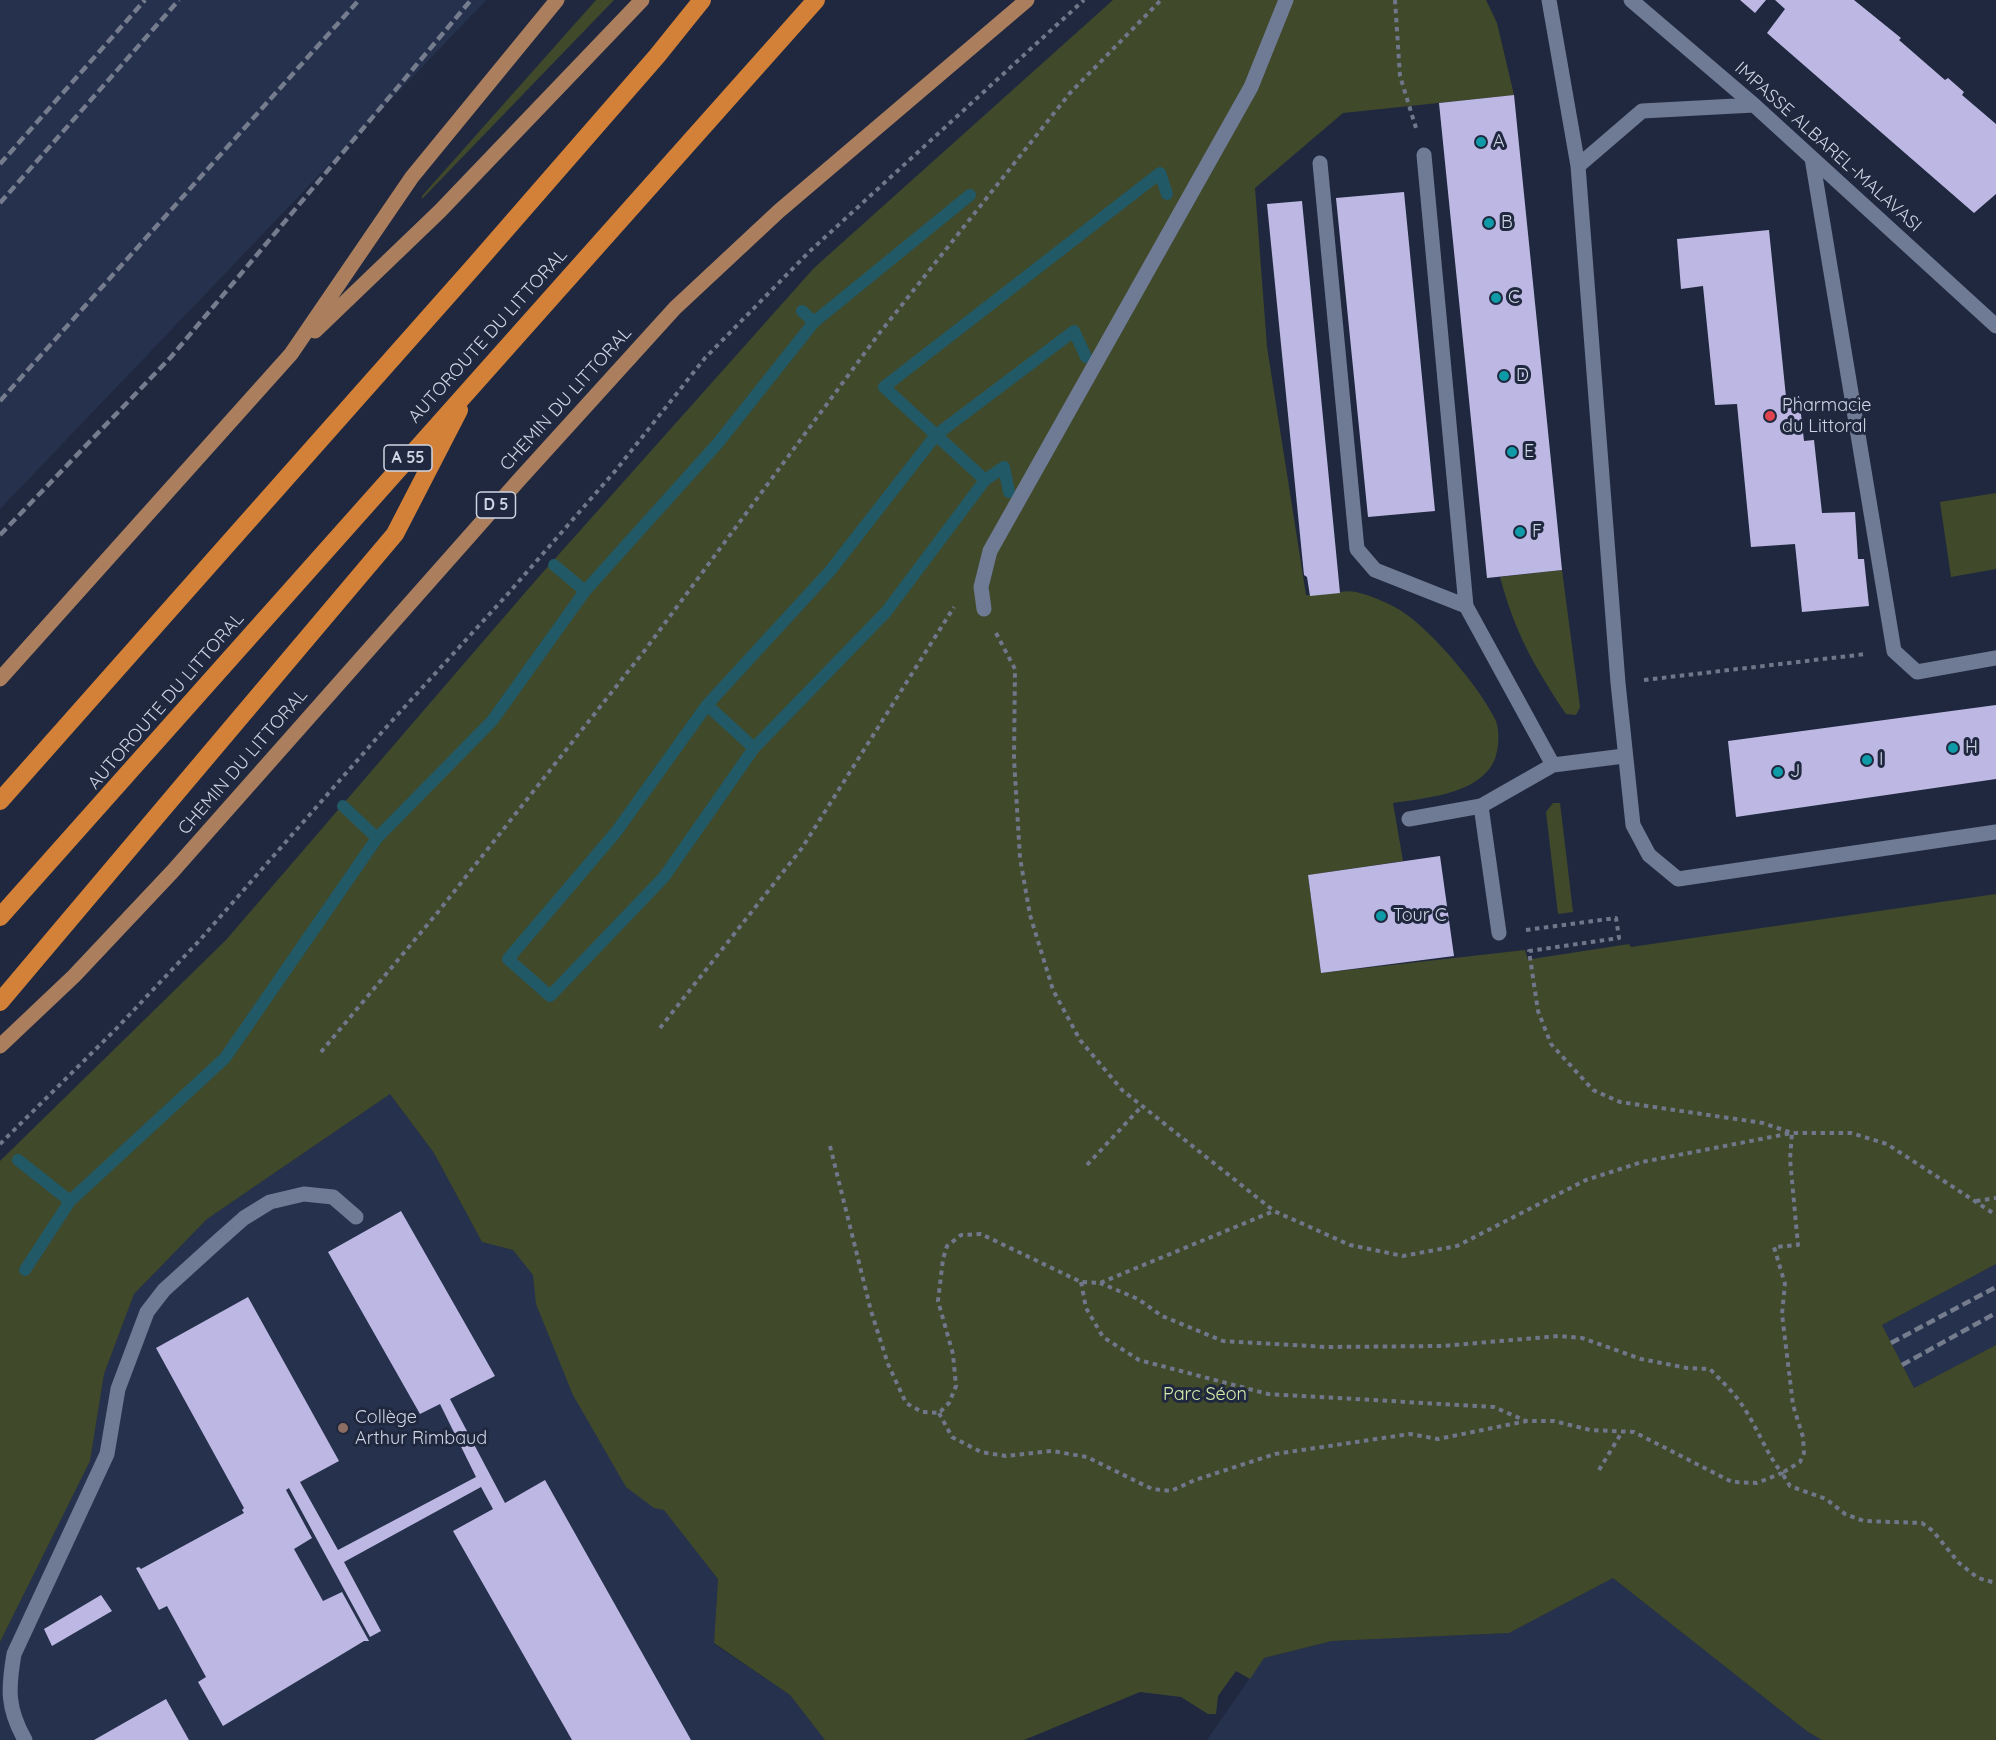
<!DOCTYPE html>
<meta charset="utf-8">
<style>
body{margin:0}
canvas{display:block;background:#1f283e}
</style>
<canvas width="1996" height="1740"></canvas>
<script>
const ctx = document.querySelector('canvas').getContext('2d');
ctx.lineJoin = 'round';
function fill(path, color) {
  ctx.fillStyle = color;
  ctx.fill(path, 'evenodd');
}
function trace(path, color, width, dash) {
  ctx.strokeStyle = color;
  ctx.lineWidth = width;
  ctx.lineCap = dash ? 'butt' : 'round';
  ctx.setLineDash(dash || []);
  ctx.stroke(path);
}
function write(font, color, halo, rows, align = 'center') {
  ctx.font = font + ' Quicksand,sans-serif';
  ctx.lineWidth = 6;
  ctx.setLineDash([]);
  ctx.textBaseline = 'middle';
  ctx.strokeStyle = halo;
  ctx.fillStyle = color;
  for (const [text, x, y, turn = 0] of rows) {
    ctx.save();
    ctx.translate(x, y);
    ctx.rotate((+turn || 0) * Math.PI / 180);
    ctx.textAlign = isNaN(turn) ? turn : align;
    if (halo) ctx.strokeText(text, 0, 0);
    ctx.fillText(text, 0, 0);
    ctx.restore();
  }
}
const built = new Path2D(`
 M0 0H486L0 509Z
 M390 1094 434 1153 482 1242 513 1250 534 1275 536 1304 654 1508 664 1509 718 1579 714 1644 790 1695 825 1740H0V1642L90 1461 104 1374 134 1294 207 1219Z
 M1996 1264V1345L1914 1388 1882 1325Z
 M1613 1578 1808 1732 1822 1740H1207L1264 1658 1332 1641 1509 1633Z`);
const green = new Path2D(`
 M596 0H614L422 199V196Z
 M1113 0H1486L1497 23 1514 95 1343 113 1255 188 1267 347 1306 595C1322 597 1341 589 1356 592 1370 595 1391 604 1403 612 1433 632 1479 687 1495 719 1501 731 1499 757 1490 768 1470 795 1425 798 1393 803L1403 861 1308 875 1321 973 1525 950 1528 960 1532 959 1629 944 1631 947 1996 894V1264L1882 1325 1914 1388 1996 1345V1740H1822L1808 1732 1613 1578 1509 1633 1332 1641 1264 1658 1250 1679 1236 1671 1218 1696 1216 1714H1208L1181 1697 1140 1692 1024 1740H825L790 1695 714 1643 718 1579 664 1510 654 1508 626 1487 573 1395 536 1304 533 1275 513 1250 482 1242 434 1153 390 1094 207 1219 134 1294 104 1374 90 1461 0 1642V1161L226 940 536 580 814 268Z
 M1996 493V569L1951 577 1940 502Z
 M1562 570 1580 707 1576 715 1566 714C1534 666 1515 633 1500 577Z
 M1553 803H1560L1573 912 1558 914 1546 812Z`);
const stream = new Path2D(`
 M802 311 814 322
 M985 480 884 387 1160 173 1167 194
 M1009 492 1004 467 985 480 886 612 754 748 664 877 550 996 508 959 616 832 707 705 830 571 936 435 1074 331 1086 357
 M554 565 585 591
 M707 705 754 748
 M343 806 377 838
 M18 1160 70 1201
 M25 1270 70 1201 225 1058 377 838 492 721 585 591 718 443 814 322 970 195`);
const building = new Path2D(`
 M1740 0H1766L1755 13Z
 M1775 0H1854L1901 38 1899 40 1945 80 1948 78 1964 92 1962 95 1996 124V194L1974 213 1829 87 1767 33 1785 9Z
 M1514 95 1562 570 1487 578 1439 103Z
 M1404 192 1435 511 1368 517 1336 198Z
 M1302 201 1340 593 1310 596 1307 577 1304 575 1267 204Z
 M1769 230 1786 397 1799 396 1804 441 1814 440 1822 513 1855 512 1858 559H1864L1869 606 1802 612 1795 544 1751 547 1737 404 1715 405 1703 286 1681 289 1677 239Z
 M1996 705V779L1736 817 1728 741Z
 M1440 856 1454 956 1321 973 1308 875Z
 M401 1211 495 1376 450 1399 505 1503 545 1480 691 1740H572L453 1531 493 1509 481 1487 344 1562 381 1631 370 1637 289 1488 286 1490 312 1538 294 1549 323 1601 342 1592 369 1641H364L223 1726 198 1682 206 1677 167 1606 159 1610 136 1568 139 1567 141 1569 244 1513 242 1510 244 1508 156 1348 248 1297 339 1461 300 1482 338 1550 476 1477 440 1404 420 1414 328 1252Z
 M101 1595 112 1611 52 1646 44 1629Z
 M166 1699 189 1740H94Z`);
const path = new Path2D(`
 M1395 0 1400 76 1416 128
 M996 633 1015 669 1014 759 1020 858 1030 915 1053 990 1080 1040 1122 1090 1274 1211 1350 1245 1403 1256 1457 1246 1586 1180 1642 1162 1792 1133H1851L1887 1144 1996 1215
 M1644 680 1866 654
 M1526 930 1616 918 1619 938 1529 951 1538 1011 1551 1044 1593 1090 1620 1102 1763 1123 1792 1133 1790 1159 1798 1245 1774 1247 1785 1284 1782 1314 1793 1405 1803 1437 1804 1453 1800 1462 1782 1473 1790 1486 1826 1499 1845 1514 1864 1521 1922 1523 1933 1531 1959 1563 1978 1578 1996 1583
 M660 1028 802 848 954 607
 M321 1052 438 912 645 650 878 335 1070 93 1161 0
 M0 1144 116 1029 199 941 390 723 506 596 616 470 705 358 810 251 1084 0
 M830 1146 871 1311 888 1364 906 1403 922 1412 939 1413 949 1403 956 1386 953 1354 938 1301 943 1259 947 1246 961 1235 981 1234 1081 1282 1100 1283 1274 1211
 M1087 1165 1142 1106
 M1976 1201 1996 1198
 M1081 1282 1086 1308 1103 1337 1139 1360 1268 1394 1494 1407 1526 1421
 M939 1413 952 1437 981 1452 1006 1456 1052 1451 1087 1457 1152 1489 1171 1491 1195 1480 1275 1454 1410 1434 1438 1439 1527 1421H1554L1590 1430 1634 1432 1732 1482 1757 1483 1782 1473C1766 1453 1758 1429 1744 1408 1735 1393 1722 1382 1710 1369L1687 1368 1641 1359 1582 1338 1559 1336 1442 1346 1326 1347 1223 1341 1162 1316 1138 1299 1100 1283
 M1599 1470 1622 1432`);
const minor = new Path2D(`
 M1549 0 1578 166 1618 683 1633 825 1649 855 1678 879 1996 832
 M1631 0 1754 105 1996 326
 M1424 155 1466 606 1553 765
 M1812 158 1894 651 1917 672 1996 658
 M1320 163 1357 549 1375 570 1466 606
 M1578 166 1642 111 1754 105
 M984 609 981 587 990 551 1251 87 1286 0
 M1409 819 1481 806
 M1499 933 1481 806 1553 765 1624 756
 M25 1740C7 1708 8 1689 14 1654L107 1454 118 1389 147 1312 164 1290 218 1241 244 1218 270 1202 304 1194 333 1197 356 1217`);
const major = new Path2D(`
 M315 331 440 211 642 0
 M0 679 291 354 412 177 557 0
 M0 1046 74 976 172 872 519 480 675 308 779 211 1027 0`);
const highway = new Path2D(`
 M0 801 475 265 657 56 702 0
 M0 917 816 0
 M0 1002 395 534 459 410`);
const rail = new Path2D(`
 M0 164 145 0
 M0 203 179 0
 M0 401 359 0
 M0 535 171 357 471 0
 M1891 1343 1996 1287
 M1902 1365 1996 1313`);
const markers = [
 [1481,142,6,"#0f9aa8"],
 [1489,223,6,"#0f9aa8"],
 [1496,298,6,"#0f9aa8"],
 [1504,376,6,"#0f9aa8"],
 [1770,416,6,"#e0444e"],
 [1512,452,6,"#0f9aa8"],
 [1520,532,6,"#0f9aa8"],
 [1953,748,6,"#0f9aa8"],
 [1867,760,6,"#0f9aa8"],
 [1778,772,6,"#0f9aa8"],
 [1381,916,6,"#0f9aa8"],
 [343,1428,6,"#8d6e63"]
];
const shields = [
 [408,458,48],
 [496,505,39]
];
const shieldNames = [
 ["A 55",408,458],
 ["D 5",496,505]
];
const poiNames = [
 ["A",1493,142],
 ["B",1501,223],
 ["C",1508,298],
 ["D",1516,376],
 ["Pharmacie",1782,406],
 ["du Littoral",1782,427],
 ["E",1524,452],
 ["F",1532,532],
 ["H",1965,748],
 ["I",1879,760],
 ["J",1790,772],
 ["Tour C",1393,916],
 ["Collège",355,1418],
 ["Arthur Rimbaud",355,1439]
];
const streetNames = [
 ["IMPASSE ALBAREL-MALAVASI",1828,147,42],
 ["AUTOROUTE DU LITTORAL",488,336,-48],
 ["CHEMIN DU LITTORAL",566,399,-48],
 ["AUTOROUTE DU LITTORAL",166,701,-49],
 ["CHEMIN DU LITTORAL",243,762,-49]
];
const parkNames = [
 ["Parc Séon",1205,1395]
];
fill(built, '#26324d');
fill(green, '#40492a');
trace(stream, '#225967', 12);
fill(building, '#bdb8e3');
trace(path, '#70778a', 4, [4.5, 4.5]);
trace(minor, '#6f7a94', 15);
trace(major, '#ab7e5d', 15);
trace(highway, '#d38138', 18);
trace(rail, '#747c8e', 4.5, [9, 4.5]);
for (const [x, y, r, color] of markers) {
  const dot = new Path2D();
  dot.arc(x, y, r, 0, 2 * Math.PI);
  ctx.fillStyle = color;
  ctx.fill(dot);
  trace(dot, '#1f283e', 2);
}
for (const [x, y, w] of shields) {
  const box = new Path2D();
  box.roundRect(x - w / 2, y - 13, w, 26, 4.5);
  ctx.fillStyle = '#1f283e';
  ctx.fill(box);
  trace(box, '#cfd5e4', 1.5);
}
write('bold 16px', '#cfd5e4', null, shieldNames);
write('18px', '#cfd5e4', '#1f283e', poiNames, 'left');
write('18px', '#cfd5e4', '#1f283e', streetNames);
write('18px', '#d6eca9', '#1f283e', parkNames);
</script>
